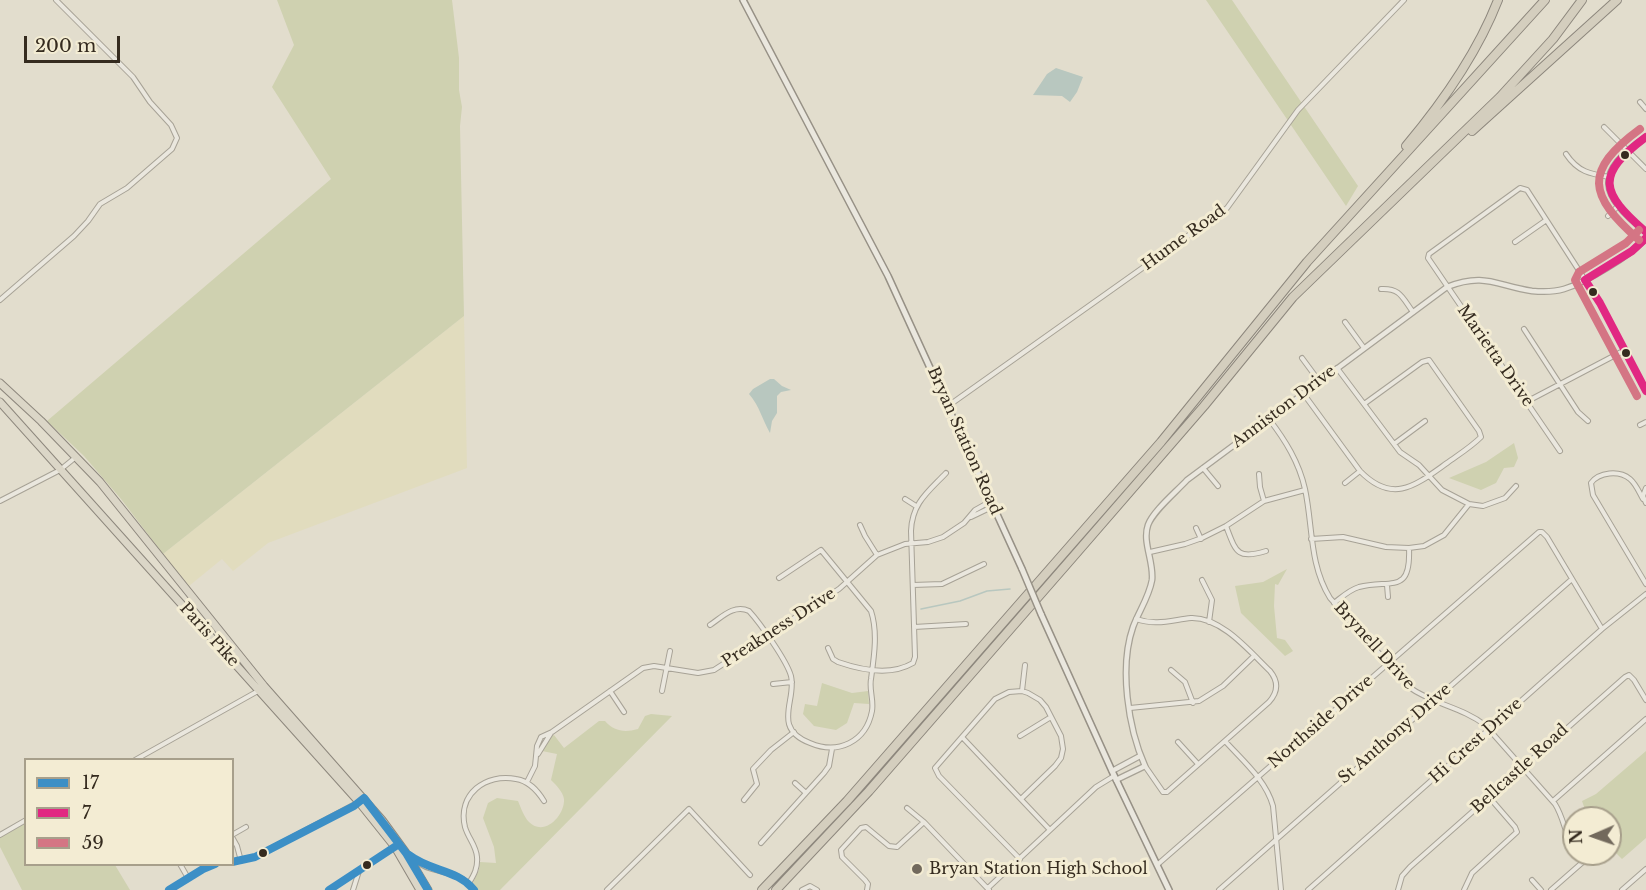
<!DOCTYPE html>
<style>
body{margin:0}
#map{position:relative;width:1646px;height:890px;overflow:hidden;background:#e2ddcd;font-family:"Libre Baskerville",serif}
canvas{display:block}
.legend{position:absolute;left:24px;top:758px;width:210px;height:108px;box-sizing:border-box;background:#f3ecd3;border:2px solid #a79f8b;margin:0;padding:8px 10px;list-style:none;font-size:18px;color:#352b1f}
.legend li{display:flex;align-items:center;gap:12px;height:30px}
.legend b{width:30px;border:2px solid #a79f8b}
.north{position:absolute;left:1562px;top:806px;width:60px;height:60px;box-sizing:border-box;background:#f3ecd3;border:2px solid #a79f8b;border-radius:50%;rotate:268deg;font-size:16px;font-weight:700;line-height:24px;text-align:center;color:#352b1f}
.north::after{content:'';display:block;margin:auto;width:21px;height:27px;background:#72695c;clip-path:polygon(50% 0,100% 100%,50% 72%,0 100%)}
.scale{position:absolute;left:24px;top:36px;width:96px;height:27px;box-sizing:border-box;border:3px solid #352b1f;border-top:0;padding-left:8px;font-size:18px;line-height:21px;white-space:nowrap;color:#352b1f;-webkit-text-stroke:4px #f3ecd3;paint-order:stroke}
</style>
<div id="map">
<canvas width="1646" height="890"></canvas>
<ul class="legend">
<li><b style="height:8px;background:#3c8fc6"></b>17</li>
<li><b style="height:8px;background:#e12882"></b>7</li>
<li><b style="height:8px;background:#d47584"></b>59</li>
</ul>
<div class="north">N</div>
<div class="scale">200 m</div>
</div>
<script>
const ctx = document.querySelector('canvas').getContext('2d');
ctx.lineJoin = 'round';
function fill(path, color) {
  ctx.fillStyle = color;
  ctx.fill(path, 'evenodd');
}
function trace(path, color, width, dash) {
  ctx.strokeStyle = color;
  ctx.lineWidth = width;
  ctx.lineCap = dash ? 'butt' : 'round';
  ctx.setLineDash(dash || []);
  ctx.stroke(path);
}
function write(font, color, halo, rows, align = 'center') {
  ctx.font = font + ' "Libre Baskerville",serif';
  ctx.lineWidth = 6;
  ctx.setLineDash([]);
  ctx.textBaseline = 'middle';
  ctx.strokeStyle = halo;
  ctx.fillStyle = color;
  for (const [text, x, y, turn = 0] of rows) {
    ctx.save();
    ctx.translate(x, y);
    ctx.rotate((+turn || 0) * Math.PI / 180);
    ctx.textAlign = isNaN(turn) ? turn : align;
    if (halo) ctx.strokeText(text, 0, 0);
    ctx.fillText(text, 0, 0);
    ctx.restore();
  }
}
const farmland = new Path2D(`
 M464 316 467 468 268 543 233 571 222 559 189 586 163 554Z`);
const green = new Path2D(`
 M277 0H452L459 58V90L462 107 460 126 464 316 163 554 121 499 84 456 47 421 331 179 272 87 294 45Z
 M1206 0H1232L1358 186 1346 206Z
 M1514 443 1518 458 1514 467 1504 468 1496 483 1481 490 1449 478 1486 462Z
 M1287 569 1278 585 1275 584 1274 606 1277 638 1285 640 1293 651 1285 656 1241 613 1235 586 1263 582Z
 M822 683 852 693 868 691 869 704 854 703 847 723 836 730 814 726 803 714 805 704 817 706Z
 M651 714 672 716 500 890H478L473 883 479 870 480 862 496 863 494 847 483 818 488 803 497 798 518 801C521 808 524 817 529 822 544 837 565 816 564 799 563 792 556 785 551 780L557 754 542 751 551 736 554 735 564 748 599 721H605C614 731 624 733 638 729L645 716Z
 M1646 751V838L1622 859 1610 847V818H1588L1582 801 1596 794Z
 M25 822 26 864 115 865 130 890H22L0 847V836Z`);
const water = new Path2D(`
 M1056 68 1083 77 1077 92 1070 102 1062 96 1033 95 1047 74Z
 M770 379H774L782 386 791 390 781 392 777 396V413L772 421 770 433C762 419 760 407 749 394L753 389Z`);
const stream = new Path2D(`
 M921 609 960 601 987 591 1010 589`);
const minor = new Path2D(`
 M1640 102 1646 109
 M1604 127 1646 169
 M1566 154C1578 172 1590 174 1610 177
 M1608 216 1617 207
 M1515 242 1545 221
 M1381 289C1400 288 1402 297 1413 312
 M0 300 74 236 88 221 100 204 127 188 172 149 177 138 171 125 150 102 133 77 56 0
 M1345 322 1364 348
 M1524 329 1578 412 1588 421
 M1302 358 1319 381
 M1337 368 1400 452 1419 465 1442 490 1469 504 1483 506 1505 498 1516 486
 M1303 393 1360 471C1393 505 1416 485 1447 463 1458 455 1471 447 1481 437L1479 431 1429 360 1422 362 1364 404
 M1526 402 1625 350
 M948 406 1227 208 1298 110 1404 0
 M1269 419C1285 440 1299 462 1305 489 1313 526 1309 564 1330 598L1409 687C1432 704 1462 707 1485 725L1555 804C1564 818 1565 835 1574 849
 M1640 425 1646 422
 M1394 444 1425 421
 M1560 451 1428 258 1429 254 1520 188 1527 190 1600 303 1646 391
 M1203 468 1218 486
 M1259 474 1260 487 1264 501
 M1345 483 1360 471
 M1646 488 1643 496 1646 503
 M905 499 916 506
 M1643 499C1639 492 1636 484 1630 479 1619 470 1599 472 1591 483L1593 495 1646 584
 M0 501 60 470 76 457
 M971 517 994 506
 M860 525 865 536 877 555
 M1226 526C1236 552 1237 560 1266 551
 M1196 528 1201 539
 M1311 539 1343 537 1386 547 1409 548 1424 546 1444 535 1469 504
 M1150 552 1185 544 1202 538 1226 526 1264 501 1305 490
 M1202 580 1212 600 1209 622
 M913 585 942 584 984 564
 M1387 585 1388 597
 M1334 603C1342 597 1349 590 1359 587 1391 579 1411 595 1409 548
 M1136 619C1156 626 1172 620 1191 618 1222 617 1250 652 1270 671 1279 682 1278 692 1269 702L1167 792H1163L1145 766
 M710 625C722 617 734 604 749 611 760 623 787 661 791 676 797 700 771 728 810 743 838 755 866 742 872 711 874 700 869 690 871 679 874 657 878 632 871 611L821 550 779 578
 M914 627 966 624
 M828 648 833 659 838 662C861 670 891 676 913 663L915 657 911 531C912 503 928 492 946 473
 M1171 670 1185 682 1193 703
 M773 684 792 682
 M610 691 624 712
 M662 691 670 651
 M1022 691 1025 665
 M1130 708 1199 701 1223 686 1254 656
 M1020 736 1051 717
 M962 737 1050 830
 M1225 741C1242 760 1266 780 1273 806L1281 890
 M1178 742 1198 764
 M538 754 551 733
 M135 760 258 691
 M527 782 535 766 537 746 541 737 552 732 643 668 654 666 698 673 714 670 839 589 877 555 905 544 928 542 943 537 964 523 975 510 991 501
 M795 783 806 793
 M744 800 757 784 753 769 771 750 794 732
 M1553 801 1646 719
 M907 808 924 822 989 890
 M0 835 26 820
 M232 835 246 827
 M1610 835 1612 838 1610 841
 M232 837 237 846 241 861
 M761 843 824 773 829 766 832 749
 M1578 854 1584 861
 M1020 859 939 776 935 768 995 699 1009 692 1022 691 1028 693 1040 700 1046 707 1061 736 1063 749 1061 758 1055 766 1021 799
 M232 862 255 857 359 802
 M180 864 188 878
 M1157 865 1539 532H1542L1547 537 1602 629
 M1532 880 1541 890
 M469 883C474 875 478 868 477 857 476 845 468 838 465 827 457 794 486 773 516 779 529 781 537 790 544 801
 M988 888 1096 787 1114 776
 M169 890 203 869 216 864
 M329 890 396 846
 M353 890 359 871
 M607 890 689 809 750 875
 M802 890 810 886 817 890
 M867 890 868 884 865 880 842 857 841 850 861 828 866 827 889 846 897 847 924 822
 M1219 890 1572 579
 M1308 890 1602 629 1646 594
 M1398 890 1402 876 1410 867 1625 677 1629 675 1634 680 1646 700
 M1464 890 1472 873 1517 832 1515 827 1489 797
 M1551 890 1592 854
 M1622 890 1646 869`);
const tertiary = new Path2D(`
 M1646 137C1593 173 1599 194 1646 232
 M1112 771 1140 756
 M1116 780 1145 766C1128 728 1119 667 1133 627 1139 611 1149 597 1152 580 1154 562 1142 542 1148 525 1153 511 1176 492 1187 480L1447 287C1485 272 1497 286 1532 291 1543 292 1554 292 1564 289 1587 282 1630 256 1646 238
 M409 855C415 860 423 866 430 868 447 873 463 875 474 890`);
const secondary = new Path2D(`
 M743 0 888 276 1022 569
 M1041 614 1112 771 1169 890`);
const trunk = new Path2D(`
 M0 383 41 421 100 482 264 686 382 820 406 853 428 890
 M0 402 359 802 395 847 420 890`);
const motorway = new Path2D(`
 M1472 131 1617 0
 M1406 146C1443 102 1477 54 1498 0
 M762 890 847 801 1161 442 1307 262 1545 0
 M776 890 869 791 1073 557 1204 406 1293 297 1500 97 1553 39 1582 0`);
const secondaryBridge = new Path2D(`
 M1022 569 1041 614`);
const bus1 = new Path2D(`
 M409 855C431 872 457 869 474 890
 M232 862 255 857 354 806 364 798 406 853 428 890
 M169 890 203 869 215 864
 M329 890 399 844`);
const bus2 = new Path2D(`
 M1646 137C1595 175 1600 192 1646 232
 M1646 238 1632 251 1585 280 1600 303 1646 391`);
const bus3 = new Path2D(`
 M1639 240C1588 195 1583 171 1640 129
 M1637 396 1575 280 1579 272 1626 243 1639 230`);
const markers = [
 [1625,155,5,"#352b1f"],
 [1593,292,5,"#352b1f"],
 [1626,353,5,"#352b1f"],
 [263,853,5,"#352b1f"],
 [367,865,5,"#352b1f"],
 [917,869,6,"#72695c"]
];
const streetNames = [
 ["Hume Road",1184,238,-36],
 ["Marietta Drive",1495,356,55],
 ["Anniston Drive",1284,407,-37],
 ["Bryan Station Road",964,441,66],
 ["Preakness Drive",779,628,-33],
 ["Paris Pike",209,635,48],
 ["Brynell Drive",1374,646,48],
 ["Northside Drive",1321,722,-41],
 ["St Anthony Drive",1395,734,-41],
 ["Hi Crest Drive",1476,741,-42],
 ["Bellcastle Road",1520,769,-42]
];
const poiNames = [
 ["Bryan Station High School",929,869]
];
fill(farmland, '#e1dcbe');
fill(green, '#cfd1b0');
fill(water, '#b8c7bf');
trace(stream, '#b8c7bf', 1.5);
trace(minor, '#a7a296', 6);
trace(tertiary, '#a7a296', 7);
trace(secondary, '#979186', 8);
trace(trunk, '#8d877d', 9);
trace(motorway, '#8d877d', 10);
trace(minor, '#eae7de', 4);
trace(tertiary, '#eae7de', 4.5);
trace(secondary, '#eae7de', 5);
trace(trunk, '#dbd6c7', 7);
trace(motorway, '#d4cebe', 8);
trace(secondaryBridge, '#979186', 8, []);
trace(secondaryBridge, '#eae7de', 5);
trace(bus1, '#3c8fc6', 8);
trace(bus2, '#e12882', 8);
trace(bus3, '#d47584', 8);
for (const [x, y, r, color] of markers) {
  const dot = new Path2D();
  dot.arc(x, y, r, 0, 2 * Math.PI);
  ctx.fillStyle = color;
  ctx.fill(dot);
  trace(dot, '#f3ecd3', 2);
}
write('16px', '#352b1f', '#f3ecd3', streetNames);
write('16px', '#352b1f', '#f3ecd3', poiNames, 'left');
</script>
